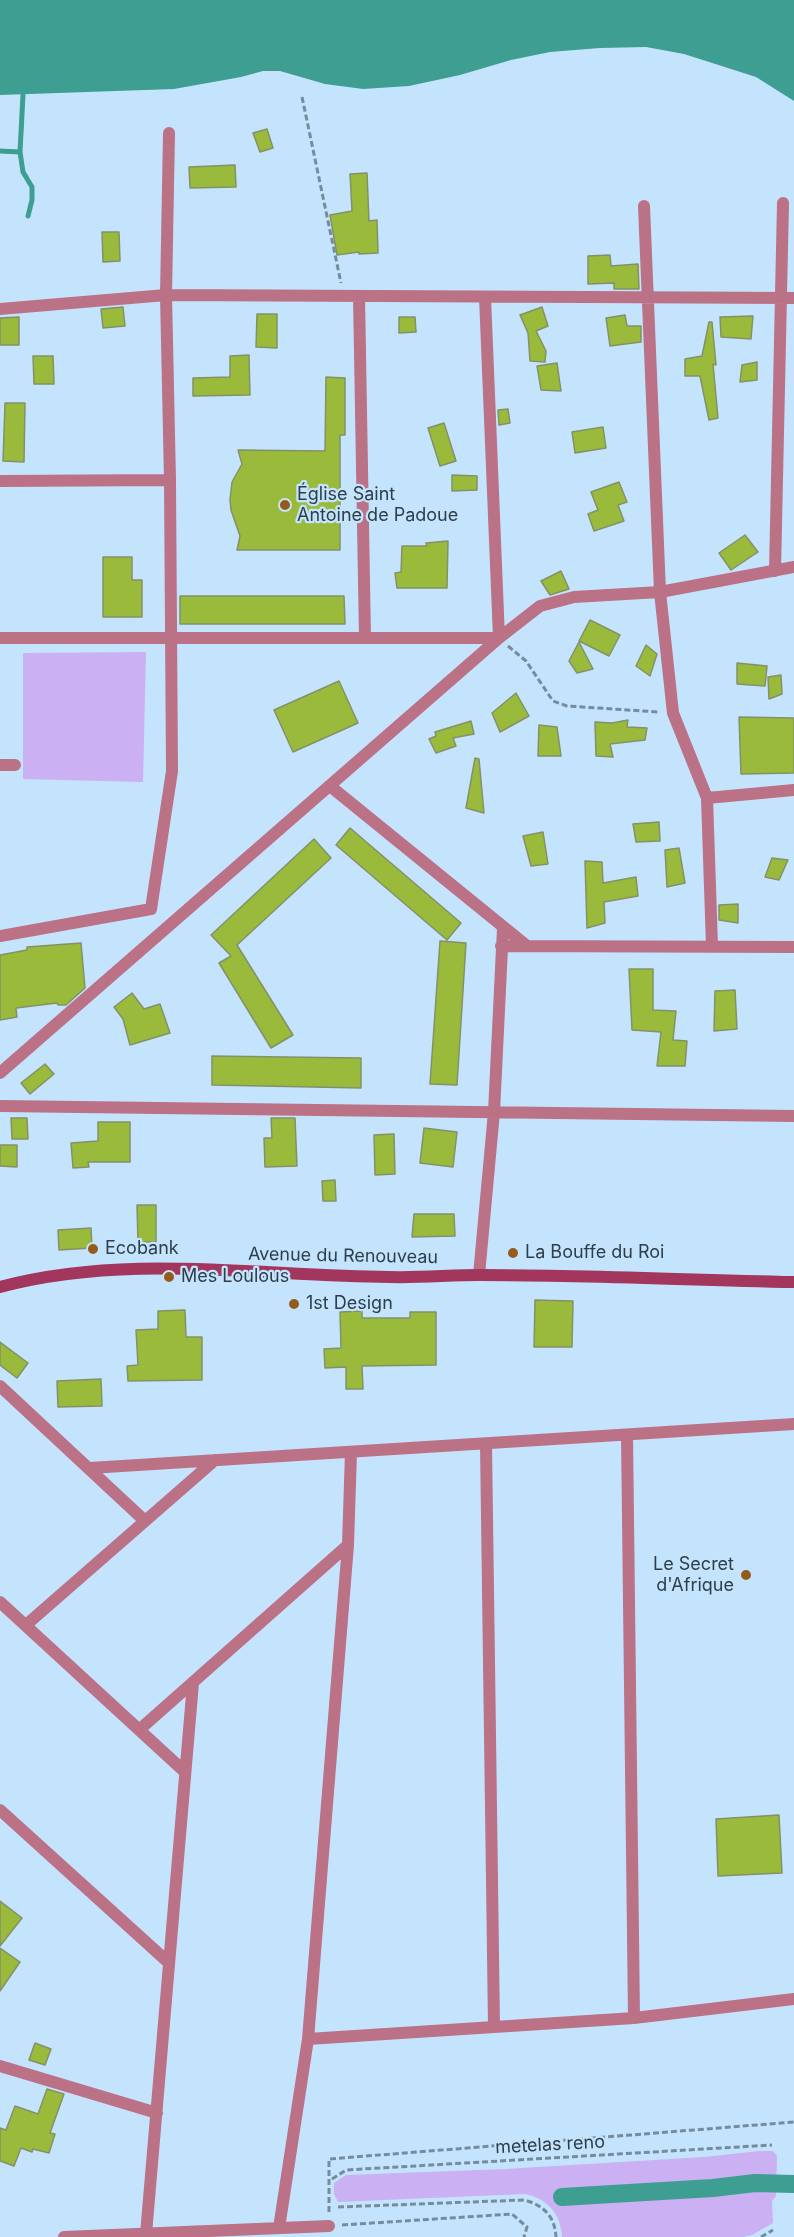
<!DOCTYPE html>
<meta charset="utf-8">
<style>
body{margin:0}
canvas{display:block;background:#c4e4fd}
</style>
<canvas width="794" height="2237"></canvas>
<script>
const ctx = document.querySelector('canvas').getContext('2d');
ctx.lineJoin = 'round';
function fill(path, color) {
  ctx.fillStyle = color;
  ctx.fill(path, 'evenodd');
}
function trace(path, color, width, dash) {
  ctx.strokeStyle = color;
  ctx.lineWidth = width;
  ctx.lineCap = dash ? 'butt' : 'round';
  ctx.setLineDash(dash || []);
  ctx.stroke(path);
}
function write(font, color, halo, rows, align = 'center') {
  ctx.font = font + ' Inter,sans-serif';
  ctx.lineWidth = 4.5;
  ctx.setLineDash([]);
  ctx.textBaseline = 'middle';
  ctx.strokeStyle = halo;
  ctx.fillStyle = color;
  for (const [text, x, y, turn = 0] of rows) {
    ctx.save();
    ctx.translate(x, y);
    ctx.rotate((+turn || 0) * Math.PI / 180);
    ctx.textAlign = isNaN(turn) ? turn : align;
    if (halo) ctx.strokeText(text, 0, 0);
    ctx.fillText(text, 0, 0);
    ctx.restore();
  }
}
const green = new Path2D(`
 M146 652 143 782 23 779V653Z
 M759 2151H773L777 2156 776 2196 772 2201 773 2223 752 2235 743 2237H562C561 2214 548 2199 525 2194L338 2202 334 2194V2183L346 2175 505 2169 704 2157Z`);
const water = new Path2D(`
 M0 0H794V101L756 77 684 54 646 47 600 48 550 52 511 60 460 75 409 86 363 89 325 84 280 71H263L241 77 174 89 0 95Z`);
const stream = new Path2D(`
 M23 95 20 152 23 172 32 187V200L28 216
 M0 151 20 152`);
const canal = new Path2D(`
 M562 2197 713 2188 755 2183 794 2184`);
const building = new Path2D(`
 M267 129 273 148 260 152 253 133Z
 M235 165 236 187 190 188 189 167Z
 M367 173 369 221 377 220 378 253 359 254V252L337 255 330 215 352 211 350 174Z
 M102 232H119L120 261 103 262Z
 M610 255 611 266 638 264 639 289H614V283L588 284V256Z
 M123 307 125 326 103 328 101 309Z
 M542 307 548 326 536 331 546 351 545 362 530 361 528 333 520 315Z
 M257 314H277V348L256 347Z
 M625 315 627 326H641V342L610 346 606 318Z
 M753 316 751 339 721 337 720 317Z
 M19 317V345H0V318Z
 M399 317H415L416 332 399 333Z
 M709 322H712L716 365 713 364 718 418 709 420 700 376H685V359L702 356Z
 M249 355 250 395 193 396V378L230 377V356Z
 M33 356H53L54 384H34Z
 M757 362V380L740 382 742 365Z
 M557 363 561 391 541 390 537 366Z
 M326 377 345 378V435H340V550H237L240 536 231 510 230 500 232 482 242 464 238 450 325 451Z
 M5 403H25L24 462 3 461Z
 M508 409 510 423 499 425 498 410Z
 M444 423 456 461 440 466 428 428Z
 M603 427 606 448 575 453 572 432Z
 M452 475 477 476V490L452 491Z
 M619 482 627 502 618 505 624 521 594 531 588 514 598 510 591 492Z
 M745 535 758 552 731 570 719 553Z
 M448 541 447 588H397L395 573 401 572 402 546H427L426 543Z
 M103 557H132V580H142V617H103Z
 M561 571 569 589 550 595 541 581Z
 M180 596H344L345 624H180Z
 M590 620 620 635 609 656 579 641Z
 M579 642 593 669 577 673 569 661Z
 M646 645 657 654 650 676 636 666Z
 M737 663 767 666 765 686 737 684Z
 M781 675 782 694 769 699 768 677Z
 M339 681 358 723 293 752 274 710Z
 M516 693 529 716 500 732 492 713Z
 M739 717 794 718V773L741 774Z
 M628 720 627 727 647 728 645 740 610 744 613 757 596 756 595 722 612 723Z
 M471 721 474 734 453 738 456 746 436 753 429 739 436 736 435 732Z
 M539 725 557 727 561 756H538Z
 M475 758 479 759 484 813 466 808Z
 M659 822 660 841 636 842 633 824Z
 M350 828 461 923 447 940 336 845Z
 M543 832 548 864 531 866 523 836Z
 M314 839 331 858 237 945 293 1035 271 1048 219 963 231 956 211 935Z
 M679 848 685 883 667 887 665 850Z
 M772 858 788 860 779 880 765 877Z
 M585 861 602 862 603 883 636 877 638 896 604 902 605 923 587 928Z
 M738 904V923L719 920V905Z
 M440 941 466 943 457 1085 430 1084Z
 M81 943 85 988 66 1005H58L57 1003 16 1008 17 1017 0 1020V955L27 950V947Z
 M629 969H653V1010L676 1011 673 1040 687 1041 685 1066H657L661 1032 632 1030Z
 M735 990 737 1029 714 1031 715 991Z
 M132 993 144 1009 160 1004 170 1033 130 1045 123 1019 114 1007Z
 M212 1056 361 1058V1088L212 1085Z
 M45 1064 54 1074 30 1094 21 1083Z
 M11 1118H27L28 1139H12Z
 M271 1118H295L297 1166 265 1167 264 1138H272Z
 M98 1122H130V1162H88L89 1167 73 1168 71 1143 98 1141Z
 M424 1128 457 1132 453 1167 420 1163Z
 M394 1134 395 1174 375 1175 374 1135Z
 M0 1145H17V1167L0 1166Z
 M335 1180 336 1201H323L322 1181Z
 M137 1205H156V1242H138Z
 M414 1214H454L455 1236 412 1237Z
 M91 1228 92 1248 59 1250 58 1230Z
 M535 1300 573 1301 572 1347H534Z
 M185 1310 186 1337H202V1380L128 1381 127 1366 138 1365 136 1330 158 1329V1311Z
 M362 1311V1318H410V1312H436V1365L362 1366 363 1389H346V1367L325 1368 324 1349 341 1348 340 1312Z
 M0 1342 28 1363 17 1378 0 1365Z
 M101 1379 102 1406 58 1407 57 1381Z
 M779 1815 782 1873 718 1876 716 1819Z
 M0 1901 22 1918 0 1946Z
 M0 1948 20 1962 0 1991Z
 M35 2043 51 2049 45 2065 29 2060Z
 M47 2089 64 2094 50 2133 55 2134 49 2153 33 2149 32 2152 21 2148 14 2166 0 2161V2128L6 2130 15 2106 38 2114Z`);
const path = new Path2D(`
 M302 97 341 283
 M508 646 526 661 553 701 567 706 659 712
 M332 2179 346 2170 772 2145
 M338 2207 524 2200C544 2205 555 2217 556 2237
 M329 2212V2159L794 2122
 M342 2225 512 2214 527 2227 524 2237
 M761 2237 773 2230`);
const minor = new Path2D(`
 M644 206 660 592 673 713 707 798 712 946
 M359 296 365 638
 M485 297 499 638
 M0 309 166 295 794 298
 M0 481 170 480
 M775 571 783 203
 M0 638H499
 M0 765H15
 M330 786 527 946
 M707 798 794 790
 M0 936 151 909 172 771 170 480 166 295 169 133
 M501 946 794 947
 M0 1073 499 638 540 606 574 597 660 592 794 567
 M0 1106 794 1116
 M479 1275 494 1112 503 928
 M0 1386 145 1521
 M627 1435 634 2018
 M486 1444 494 2026
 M90 1468 794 1424
 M0 1602 185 1772
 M26 1625 215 1460
 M139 1730 348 1545
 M0 1810 169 1963
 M308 2039 634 2018 794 1999
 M0 2066 157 2113
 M279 2228 308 2039 348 1545 351 1452
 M146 2234 193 1683
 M64 2237 329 2226`);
const secondary = new Path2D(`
 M0 1287C127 1253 260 1276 389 1277 420 1278 450 1275 480 1275 585 1275 689 1280 794 1282`);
const markers = [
 [285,505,6,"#965b1b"],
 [93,1249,6,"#965b1b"],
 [513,1253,6,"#965b1b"],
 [169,1277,6,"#965b1b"],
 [294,1304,6,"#965b1b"],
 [746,1575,6,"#965b1b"]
];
const poiNames = [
 ["Église Saint",297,495],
 ["Antoine de Padoue",297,516],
 ["Ecobank",105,1249],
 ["La Bouffe du Roi",525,1253],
 ["Mes Loulous",181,1277],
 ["1st Design",306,1304],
 ["Le Secret",734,1565,"right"],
 ["d'Afrique",734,1586,"right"]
];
const streetNames = [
 ["Avenue du Renouveau",343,1256,1],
 ["metelas reno",550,2145,-3]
];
fill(green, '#cbb0f4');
fill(water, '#3e9e91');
trace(stream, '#3e9e91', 5);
trace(canal, '#3e9e91', 18);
fill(building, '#9aba3c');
trace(building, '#849168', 1.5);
trace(path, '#758c9e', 3, [6, 3]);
trace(minor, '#bb7186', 12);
trace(secondary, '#a2365c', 12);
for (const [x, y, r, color] of markers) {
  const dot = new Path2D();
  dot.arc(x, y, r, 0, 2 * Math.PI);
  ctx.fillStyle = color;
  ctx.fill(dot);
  trace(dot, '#c4e4fd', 2);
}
write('18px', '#2d3d49', '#c4e4fd', poiNames, 'left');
write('18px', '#2d3d49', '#c4e4fd', streetNames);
</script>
